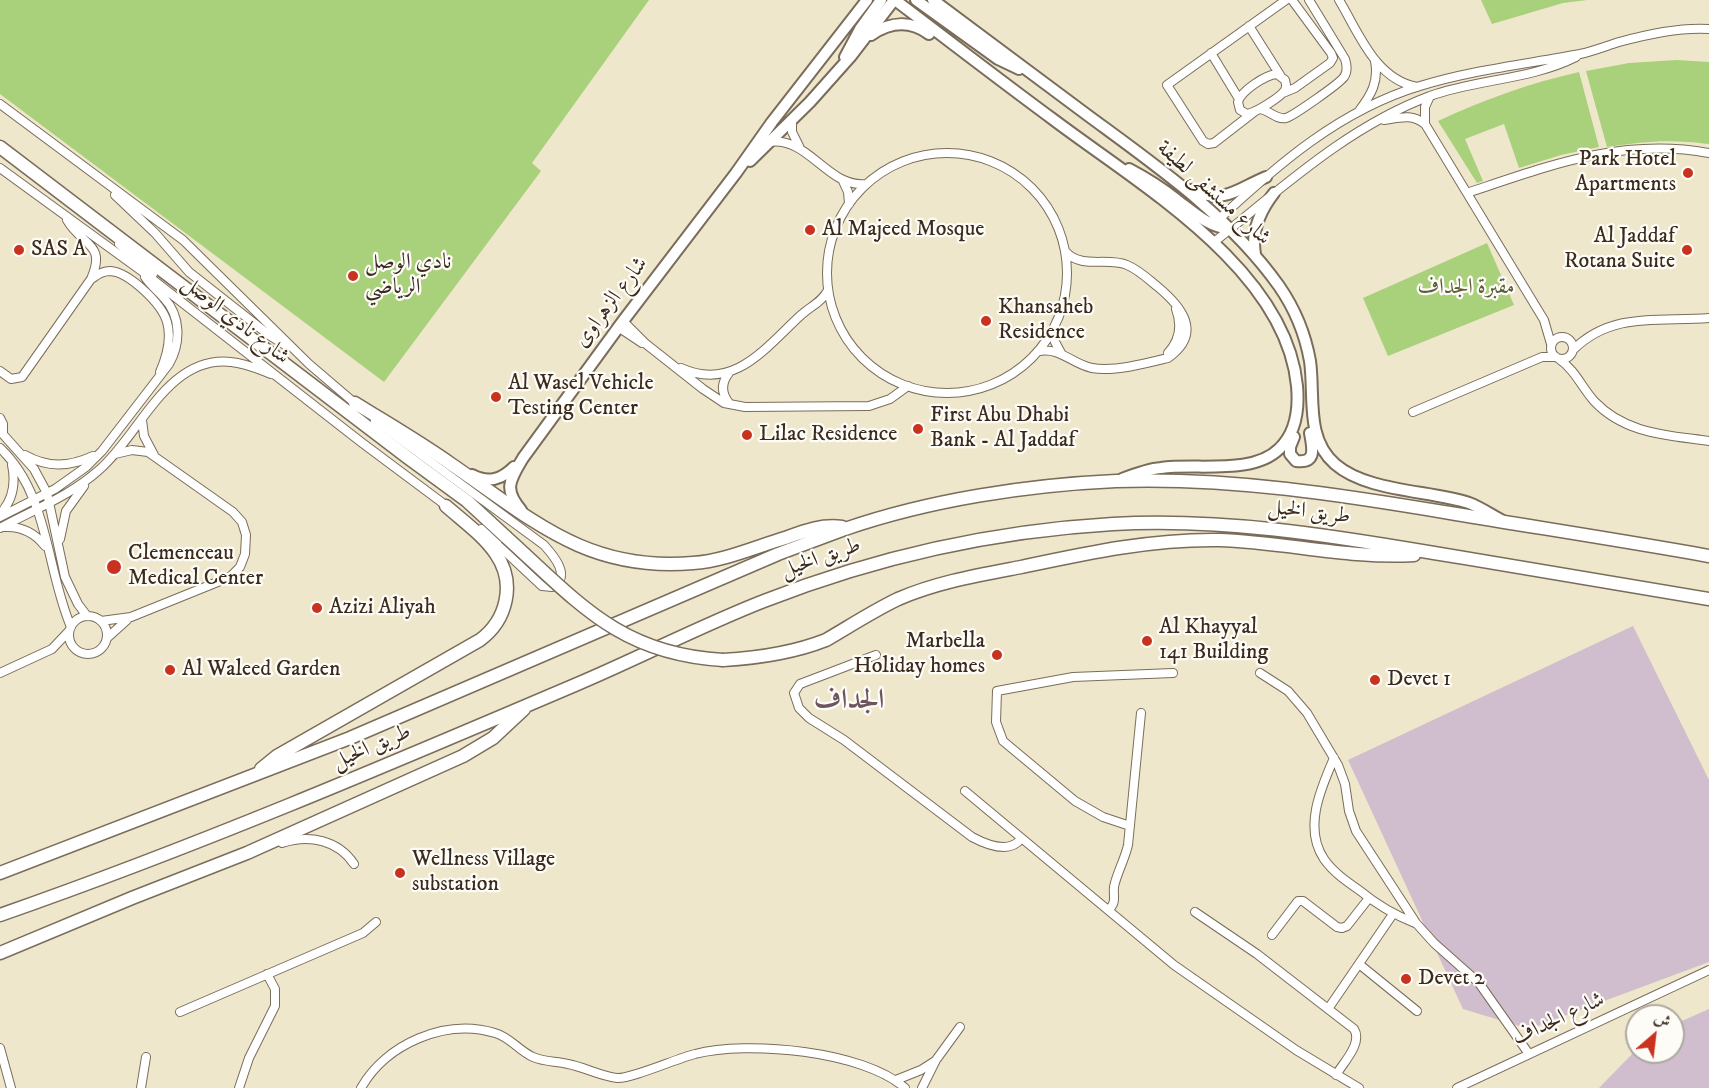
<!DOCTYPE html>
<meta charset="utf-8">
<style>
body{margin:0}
#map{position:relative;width:1709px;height:1088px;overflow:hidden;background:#efe7cc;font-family:"IM FELL DW Pica",Amiri,serif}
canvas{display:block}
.north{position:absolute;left:1625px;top:1004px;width:60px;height:60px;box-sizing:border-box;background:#fdfcf7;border:2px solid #afa8a0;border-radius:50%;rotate:28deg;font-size:16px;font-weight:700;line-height:24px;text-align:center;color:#3b2a1e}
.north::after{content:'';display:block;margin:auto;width:21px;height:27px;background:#c8321e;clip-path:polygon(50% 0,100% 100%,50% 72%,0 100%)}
</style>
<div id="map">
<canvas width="1709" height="1088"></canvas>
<div class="north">ش</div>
</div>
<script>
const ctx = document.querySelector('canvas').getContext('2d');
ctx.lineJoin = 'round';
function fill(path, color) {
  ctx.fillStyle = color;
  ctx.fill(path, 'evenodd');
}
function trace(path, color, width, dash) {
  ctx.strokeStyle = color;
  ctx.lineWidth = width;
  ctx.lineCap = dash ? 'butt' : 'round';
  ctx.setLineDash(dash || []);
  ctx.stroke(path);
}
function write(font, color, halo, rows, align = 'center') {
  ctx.font = font + ' "IM FELL DW Pica",Amiri,serif';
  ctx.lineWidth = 4.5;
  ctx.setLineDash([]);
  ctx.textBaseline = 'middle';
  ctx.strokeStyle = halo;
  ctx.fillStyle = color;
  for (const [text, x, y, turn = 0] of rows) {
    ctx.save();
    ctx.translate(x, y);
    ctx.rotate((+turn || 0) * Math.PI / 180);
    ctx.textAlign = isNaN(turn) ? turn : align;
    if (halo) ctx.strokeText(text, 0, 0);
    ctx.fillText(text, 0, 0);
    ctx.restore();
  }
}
const industrial = new Path2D(`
 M1633 626 1709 780V962L1529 1029 1463 1009 1348 760Z
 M1709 1009V1088H1599L1637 1049V1052H1673V1025Z`);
const green = new Path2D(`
 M0 0H649L532 163 541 171 384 382 0 94Z
 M1481 0H1587L1563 3 1492 24Z
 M1677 60 1709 62V144C1669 139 1646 141 1607 147L1586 71 1629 63Z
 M1579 72 1599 147 1561 155 1519 168 1504 124 1465 139 1483 181 1477 183 1438 121C1483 100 1530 83 1579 72Z
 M1487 243 1514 305 1388 356 1363 298Z`);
const minor = new Path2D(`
 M1339 0C1359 33 1375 79 1417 87
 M1249 26 1280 75
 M1211 53 1239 99
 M1277 74 1285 80C1286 84 1287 86 1285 90 1281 97 1255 113 1247 114L1240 110 1238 102C1241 91 1265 75 1277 74Z
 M1283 93 1295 88 1330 63 1333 58 1331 53 1292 0
 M0 104 183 240 309 364 357 405
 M1260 109C1269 110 1276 120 1286 118 1293 116 1339 84 1344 77 1348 71 1347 65 1345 59L1309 0
 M1359 111C1371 95 1379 82 1375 61
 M1254 112 1214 143 1208 144 1203 141 1167 85 1286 0
 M792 120V132L799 146
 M1384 120C1399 118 1411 113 1425 124L1544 320 1551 344
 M1425 124V107L1430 96
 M769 142C809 136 827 188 866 184
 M827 273a120 120 0 1 1 240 0a120 120 0 1 1-240 0Z
 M0 168 143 272 361 442 448 507
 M843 181 848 192 849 204
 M1467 193C1548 166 1622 137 1709 153
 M115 195 155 233 189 272 269 335 285 345
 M1217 221C1277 165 1340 110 1420 86 1472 70 1527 64 1580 54 1594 51 1606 46 1619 42 1648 34 1679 27 1709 29
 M1214 242C1282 188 1347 127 1430 96 1477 79 1530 80 1576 57
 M119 244 153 274
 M93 278C98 274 103 271 110 271 129 272 162 304 167 322 172 339 167 356 160 372
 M623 321 646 344 703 389 724 403 745 407 869 406 890 399 908 386
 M618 327 642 343
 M1053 331 1055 342 1061 353
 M1551 348a11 11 0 1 1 22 0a11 11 0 1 1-22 0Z
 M1573 350C1612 311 1660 322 1709 318
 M1039 351C1060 347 1072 364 1092 368 1114 372 1148 363 1168 358 1203 333 1182 307 1158 287 1148 279 1139 270 1127 265 1108 257 1081 269 1066 252
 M1168 353C1180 340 1182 325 1176 309
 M1559 359C1575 370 1581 386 1594 401 1625 434 1667 435 1709 441
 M681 368C734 392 766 347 801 315 811 306 822 302 828 290
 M0 371 11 379 22 377 91 279C107 243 82 246 67 220
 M729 373C721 383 721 393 729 403
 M1413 412 1542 357H1556
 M0 418 3 424V433
 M142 420 144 436 154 455
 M375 421 544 545C554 556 572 577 552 587L542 586 481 529
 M0 431 34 469 47 493 65 577 78 604 87 616
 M0 448C49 494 46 569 71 627
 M25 455C48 468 69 467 93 456
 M0 514C13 500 16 484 12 465
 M0 517 55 489 86 467 102 451 169 364C181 343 181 316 164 298 157 290 150 285 145 277
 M4 527C21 526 35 533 45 546
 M0 528C33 510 70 496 99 470 140 435 167 355 231 362 245 363 258 369 271 374
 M60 539 66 511 84 486
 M69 635a19 19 0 1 1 38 0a19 19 0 1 1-38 0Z
 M101 621 131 617 230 577 240 567 245 554 246 535 242 522 233 512 148 452 132 450 115 454
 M107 638 127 620
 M876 655 800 684 794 693 799 708 809 718 844 740 972 837C987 845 1009 854 1021 839
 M0 673 52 649 69 631
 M1260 673 1288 691 1307 713 1338 765 1345 784 1349 811 1356 831 1416 923 1434 943 1479 983 1529 1054
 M1334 758C1321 788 1303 828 1324 859 1333 872 1346 881 1359 890 1376 904 1394 915 1415 923
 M965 791 1174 965 1296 1050 1359 1088
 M1130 826 1103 817 1075 801 1003 741 996 722 997 691 1073 677 1173 673
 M282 843C309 834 338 840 354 864
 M1108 910C1117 903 1113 897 1114 887 1116 875 1125 859 1128 845L1141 713
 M1195 912 1257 954 1354 1029C1363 1043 1343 1063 1336 1075
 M1272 935 1298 901H1303L1337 927 1342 928 1347 926 1369 898
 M1359 964 1417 1011
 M1328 1009 1393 914
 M180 1012 363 933 376 922
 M0 1048 11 1088
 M896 1080 921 1070 935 1061
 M141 1088 146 1057
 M239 1088 249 1058 275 1006V989L267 974
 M361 1088C386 1044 445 1018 495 1033 510 1037 519 1051 533 1057 544 1062 557 1061 568 1064 584 1067 600 1076 617 1078 631 1079 678 1058 695 1054 747 1040 864 1051 905 1088
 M922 1088 936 1060 960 1027
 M1457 1088 1709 970`);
const major = new Path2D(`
 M895 0C948 40 1001 81 1054 120 1140 185 1286 269 1297 386 1299 408 1296 433 1279 449 1253 475 1196 463 1161 468 1148 469 1135 474 1122 479
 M916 0 998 59 1019 69
 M933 0C985 39 1038 78 1090 117 1158 167 1230 217 1279 286 1295 309 1305 333 1310 361 1315 396 1305 438 1335 464 1367 492 1429 490 1469 503 1480 507 1490 514 1501 520
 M871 35C890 22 910 20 929 34
 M845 57 860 29 881 0
 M750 161 810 102 851 56 894 0
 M1129 169C1146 178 1162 188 1177 200 1195 213 1208 227 1230 229
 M1191 190C1226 204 1235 190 1266 177
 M1255 254C1251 231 1260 211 1274 193
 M1294 437 1290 447V454L1296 461C1318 464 1312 446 1310 433
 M472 475C489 484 502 479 514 467
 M521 510C503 489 510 480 523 458L623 321 736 173 772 122 867 0`);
const highway = new Path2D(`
 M0 147 407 457 467 501 506 537
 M355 403C387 423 420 442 451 464 533 520 587 572 693 563 724 561 755 547 785 538 804 531 822 524 842 527
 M723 660C758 658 793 653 826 640 850 626 873 611 898 599 937 582 979 575 1021 567 1087 553 1151 539 1219 540 1285 542 1349 559 1414 555
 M261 769 277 756 480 640C507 620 516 583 496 554 483 535 463 521 446 506
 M0 873 350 738 778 554C800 546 823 537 845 529 929 500 1027 485 1116 481 1230 477 1343 495 1456 514 1540 528 1625 541 1709 556
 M0 915C195 847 385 766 575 685 639 658 700 626 764 601 876 557 993 531 1113 524 1222 518 1328 535 1434 553 1526 568 1618 584 1709 599
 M0 953 132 898 247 853 463 756 493 738 524 709`);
const highwayBridge = new Path2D(`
 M506 537C578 602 619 654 723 660`);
const markers = [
 [1688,173,6,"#c8321e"],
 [810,230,6,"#c8321e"],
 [19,250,6,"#c8321e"],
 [1687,250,6,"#c8321e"],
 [353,276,6,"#c8321e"],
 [986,321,6,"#c8321e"],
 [496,397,6,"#c8321e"],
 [918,429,6,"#c8321e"],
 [747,435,6,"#c8321e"],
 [114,567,8,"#c8321e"],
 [317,608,6,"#c8321e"],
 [1147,641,6,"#c8321e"],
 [997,655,6,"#c8321e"],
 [170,670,6,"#c8321e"],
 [1375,680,6,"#c8321e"],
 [400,873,6,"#c8321e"],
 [1406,979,6,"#c8321e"]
];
const poiNames = [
 ["Park Hotel",1676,160,"right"],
 ["Apartments",1676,185,"right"],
 ["Al Majeed Mosque",822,230],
 ["Al Jaddaf",1675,237,"right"],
 ["Rotana Suite",1675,262,"right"],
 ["SAS A",31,250],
 ["نادي الوصل",365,263],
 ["الرياضي",365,288],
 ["Khansaheb",998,308],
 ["Residence",998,333],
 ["Al Wasel Vehicle",508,384],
 ["Testing Center",508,409],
 ["First Abu Dhabi",930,416],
 ["Bank - Al Jaddaf",930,441],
 ["Lilac Residence",759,435],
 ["Clemenceau",128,554],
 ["Medical Center",128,579],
 ["Azizi Aliyah",329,608],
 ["Al Khayyal",1159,628],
 ["141 Building",1159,653],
 ["Marbella",985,642,"right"],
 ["Holiday homes",985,667,"right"],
 ["Al Waleed Garden",182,670],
 ["Devet 1",1387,680],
 ["Wellness Village",412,860],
 ["substation",412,885],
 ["Devet 2",1418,979]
];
const streetNames = [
 ["شارع مستشفى لطيفة",1213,194,42],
 ["شارع الزهراوى",612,303,-53],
 ["شارع نادي الوصل",235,321,38],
 ["طريق الخيل",1309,513,7],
 ["طريق الخيل",821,559,-19],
 ["طريق الخيل",372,748,-23],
 ["شارع الجداف",1559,1020,-25]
];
const parkNames = [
 ["مقبرة الجداف",1466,288]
];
const districtNames = [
 ["الجداف",849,702]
];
fill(industrial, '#d0bdcd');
fill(green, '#a9d07b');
trace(minor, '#7a6c5b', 10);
trace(major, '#7a6c5b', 14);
trace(highway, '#7a6c5b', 15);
trace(minor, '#fff', 8);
trace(major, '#fff', 10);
trace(highway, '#fff', 12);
trace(highwayBridge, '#7a6c5b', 15, []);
trace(highwayBridge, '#fff', 12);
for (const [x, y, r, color] of markers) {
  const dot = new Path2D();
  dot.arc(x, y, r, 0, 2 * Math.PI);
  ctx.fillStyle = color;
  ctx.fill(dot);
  trace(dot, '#fdfcf7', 2);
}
write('22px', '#3b2a1e', '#fdfcf7', poiNames, 'left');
write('22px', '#3b2a1e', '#fdfcf7', streetNames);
write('22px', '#5c5c3a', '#fdfcf7', parkNames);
write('bold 28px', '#6e545e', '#fdfcf7', districtNames);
</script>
